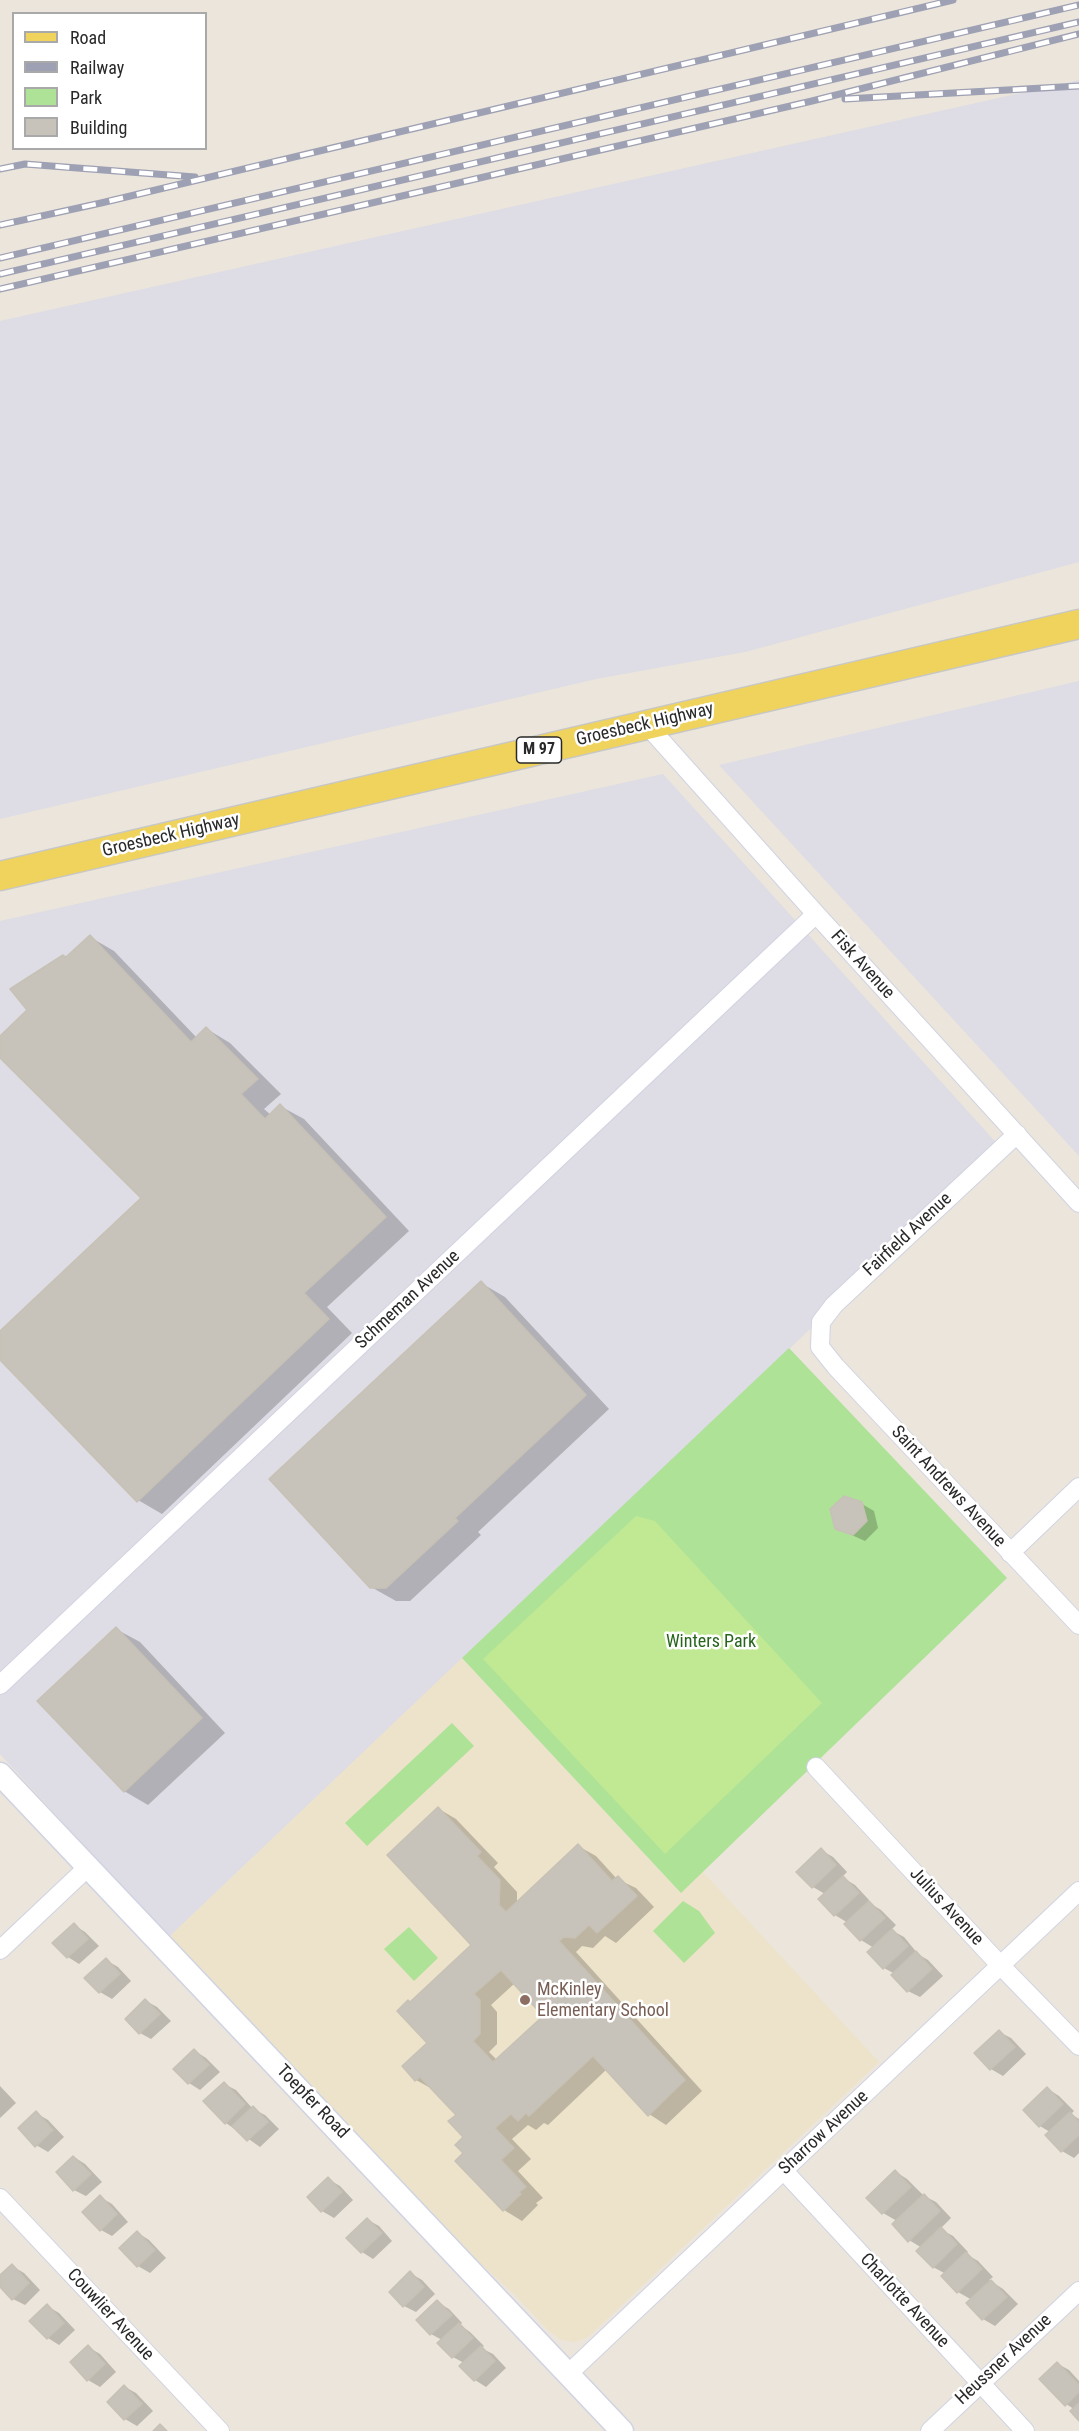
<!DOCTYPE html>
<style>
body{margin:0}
#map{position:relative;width:1079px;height:2431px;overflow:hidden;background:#ebe5db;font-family:"Roboto Condensed",sans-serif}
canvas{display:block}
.legend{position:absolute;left:12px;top:12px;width:195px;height:138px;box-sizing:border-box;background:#fff;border:2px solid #a9a9a9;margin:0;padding:8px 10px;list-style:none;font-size:18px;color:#292929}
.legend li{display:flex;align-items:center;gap:12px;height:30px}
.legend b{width:30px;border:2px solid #a9a9a9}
</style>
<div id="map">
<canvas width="1079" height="2431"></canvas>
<ul class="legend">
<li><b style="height:8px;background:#efd35c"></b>Road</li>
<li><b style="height:8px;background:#9ea0b3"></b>Railway</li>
<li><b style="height:16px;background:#ade297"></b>Park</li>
<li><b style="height:16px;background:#c7c3ba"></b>Building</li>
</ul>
</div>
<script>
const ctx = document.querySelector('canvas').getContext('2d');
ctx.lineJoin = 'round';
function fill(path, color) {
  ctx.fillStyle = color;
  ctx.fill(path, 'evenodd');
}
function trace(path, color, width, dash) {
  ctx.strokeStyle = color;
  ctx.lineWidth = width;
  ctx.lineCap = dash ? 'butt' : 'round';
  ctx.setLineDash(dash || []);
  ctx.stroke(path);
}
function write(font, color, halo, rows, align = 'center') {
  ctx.font = font + ' "Roboto Condensed",sans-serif';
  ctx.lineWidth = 5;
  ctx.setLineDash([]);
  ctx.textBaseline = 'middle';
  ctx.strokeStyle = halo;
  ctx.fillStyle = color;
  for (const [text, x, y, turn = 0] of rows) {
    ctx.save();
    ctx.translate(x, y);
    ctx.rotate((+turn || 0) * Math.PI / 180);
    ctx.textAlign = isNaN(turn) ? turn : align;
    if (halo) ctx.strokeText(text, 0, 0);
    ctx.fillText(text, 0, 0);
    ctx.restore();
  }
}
const industrial = new Path2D(`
 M1079 80V562L745 652 596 679 0 819V321Z
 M1079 681V1156L719 765Z
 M663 774 1001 1148 169 1937 0 1754V921Z`);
const education = new Path2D(`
 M462 1658 681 1893 703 1872 879 2062 588 2337 576 2342 561 2340 548 2330 516 2296 461 2246 169 1937Z`);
const green = new Path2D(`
 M789 1348 1007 1578 681 1893 462 1658Z
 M452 1723 474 1746 367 1846 345 1823Z
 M683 1901 699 1911 715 1933 684 1963 653 1931Z
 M409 1927 438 1958 414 1981 384 1949Z`);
const pitch = new Path2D(`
 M636 1516 655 1521 822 1703 665 1854 483 1659Z`);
const shadow = new Path2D(`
 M90 937 114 951 197 1038 207 1029 230 1043 281 1094 264 1109 271 1115 280 1106 304 1119 409 1231 327 1307 352 1333 162 1514 138 1500 0 1357V1333L144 1198 0 1055V1038L29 1010 66 958Z
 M481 1283 505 1297 609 1409 478 1532 481 1535 410 1601H396L371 1587Z
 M862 1504 874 1511 878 1528 865 1541 836 1528Z
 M116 1629 140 1642 225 1733 148 1805 124 1791Z
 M439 1809 456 1819 498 1863 494 1867 517 1892V1904L578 1846 596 1856 617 1879 636 1888 654 1907 616 1943 605 1936 593 1948 582 1946 576 1952 702 2091 666 2125 649 2114 607 2069 548 2125 544 2123 536 2130 528 2125 512 2139 531 2159 518 2171 543 2198 536 2203 538 2205 522 2221 504 2210 457 2161 465 2153V2137L458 2115 434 2090 416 2080 429 2043 411 2004 473 1945ZM515 1983 545 2016 497 2060 489 2052 497 2044V2012L491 2005Z
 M821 1850 833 1857 847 1872 842 1877 855 1885 869 1900 868 1902 881 1910 896 1925 891 1930 904 1937 918 1954 928 1960 943 1976 920 1997 908 1991 895 1974 884 1968 874 1948 861 1940 848 1923 835 1915 820 1899 825 1894 813 1887Z
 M74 1925 85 1932 99 1946 79 1964 68 1957Z
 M106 1960 118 1967 131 1981 112 1999 100 1992Z
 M146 2001 157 2007 171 2021 151 2039 140 2033Z
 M999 2032 1011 2038 1026 2054 1003 2076 991 2069 976 2053Z
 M195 2051 206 2058 220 2072 200 2090 189 2083Z
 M224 2084 236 2090 253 2109 265 2115 279 2129 260 2147 226 2123Z
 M0 2086 16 2103 0 2118Z
 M1048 2089 1059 2096 1074 2111 1071 2114 1079 2119V2153L1074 2158 1062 2151 1050 2132 1040 2126Z
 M36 2113 48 2120 64 2137 48 2152 36 2145Z
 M74 2157 85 2164 102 2182 86 2196 74 2190Z
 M896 2172 907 2179 924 2196 936 2202 951 2218 940 2229 953 2236 968 2252 966 2254 978 2261 993 2277 989 2280 1003 2289 1018 2304 995 2326 983 2319 968 2304 972 2300 958 2292 943 2276 946 2274 933 2267 922 2248 909 2240 897 2221 883 2213 868 2198Z
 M328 2179 340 2186 353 2200 334 2218 322 2211Z
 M100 2197 112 2204 128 2222 112 2236 101 2230Z
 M368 2220 379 2226 392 2241 373 2259 362 2252Z
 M138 2233 149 2240 166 2258 150 2273 138 2266Z
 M12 2266 24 2273 40 2290 25 2305 13 2299 0 2285V2277Z
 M410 2273 422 2280 435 2294 416 2312 404 2306Z
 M437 2302 449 2309 462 2323 460 2325 470 2332 484 2346 481 2348 493 2354 506 2368 486 2387 475 2380 464 2363 453 2357 442 2340 431 2334 418 2320Z
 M47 2306 59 2313 75 2330 59 2345 48 2338Z
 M88 2347 100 2354 116 2372 100 2387 88 2380Z
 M1058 2364 1069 2370 1079 2381V2419L1074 2409 1066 2404Z
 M125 2387 136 2393 153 2411 137 2426 125 2419 109 2402Z`);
const building = new Path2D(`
 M90 935 191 1042 206 1027 258 1079 241 1094 265 1119 280 1104 386 1217 304 1293 329 1319 137 1502 0 1360V1331L141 1198 0 1058V1036L27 1010 10 989 63 955 66 957Z
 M481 1281 586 1395 455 1518 458 1521 386 1588H370L269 1479Z
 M844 1496 862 1502 867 1521 853 1535 835 1529 830 1509Z
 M116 1627 202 1718 124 1792 37 1701Z
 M438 1807 481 1852 477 1856 500 1880 499 1905 506 1912 578 1844 612 1881 618 1876 637 1896 597 1933 589 1925 575 1938 564 1937 559 1941 685 2080 648 2116 593 2056 529 2116 526 2113 518 2121 511 2114 495 2128 514 2148 501 2160 526 2187 519 2192 521 2194 503 2211 455 2161 463 2153 455 2145 463 2137 448 2121 456 2115 420 2077 415 2081 402 2066 427 2043 397 2011 408 2000 410 2002 471 1945 387 1855ZM501 1970 543 2016 493 2062 473 2041 480 2034V2000L474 1994Z
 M821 1848 836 1865 812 1888 796 1872Z
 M843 1876 859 1893 834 1916 818 1899Z
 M869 1901 885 1918 860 1941 844 1924Z
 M74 1923 88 1939 67 1958 52 1943Z
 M892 1929 908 1946 883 1969 867 1952Z
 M916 1951 932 1969 907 1992 891 1975Z
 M106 1958 120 1974 99 1993 84 1978Z
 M145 1999 160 2014 139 2034 125 2019Z
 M999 2030 1015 2047 990 2070 974 2053Z
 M194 2049 209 2065 188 2084 173 2069Z
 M224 2082 245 2104 225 2124 203 2101Z
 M1047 2087 1063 2104 1039 2127 1023 2110Z
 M253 2106 268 2122 247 2141 232 2126Z
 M36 2111 53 2130 35 2147 18 2128Z
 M1070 2112 1079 2122V2135L1061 2152 1045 2135Z
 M73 2156 91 2174 73 2191 56 2172Z
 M895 2170 911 2187 882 2214 866 2198Z
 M328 2177 342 2192 321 2212 307 2197Z
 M924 2194 940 2211 908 2242 892 2224Z
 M100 2195 117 2214 100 2231 82 2212Z
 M367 2218 382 2233 361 2253 346 2238Z
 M941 2227 957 2244 933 2268 916 2251Z
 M137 2231 155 2250 137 2267 119 2248Z
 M966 2252 982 2269 957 2293 941 2276Z
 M12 2264 29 2283 12 2300 0 2287V2275Z
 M410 2271 424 2287 403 2307 389 2292Z
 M991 2280 1007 2297 982 2320 966 2303Z
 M437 2300 452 2315 430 2335 416 2320Z
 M47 2304 64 2323 47 2339 29 2321Z
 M459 2323 473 2338 452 2358 437 2343Z
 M88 2345 105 2364 87 2381 70 2362Z
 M481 2346 495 2361 474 2381 459 2366Z
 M1057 2362 1079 2385V2392L1065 2406 1039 2379Z
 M124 2385 142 2404 124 2420 107 2402Z
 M1079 2403V2421L1070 2411Z
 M160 2424 167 2431H153Z`);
const minor = new Path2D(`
 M647 725 816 914 1079 1203
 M1017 1134 834 1305 821 1322 820 1347 836 1367 1079 1625
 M1010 1553 1079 1487
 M0 1685 816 914
 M816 1767 1001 1966 1079 2046
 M0 1950 88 1867
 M784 2171 1025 2431
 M0 2198 220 2431
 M568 2374 1079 1891
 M930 2431 1079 2291`);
const tertiary = new Path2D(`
 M0 1774 622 2431`);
const primary = new Path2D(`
 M0 876 1079 624`);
const rail = new Path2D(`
 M845 99 1079 86
 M0 169 25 164 195 177
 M0 225 101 203 953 0
 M0 258 1079 5
 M0 274 1079 22
 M0 289 812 101 1079 34`);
const markers = [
 [525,2000,6,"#8d6e63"]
];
const shields = [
 [539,750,45]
];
const shieldNames = [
 ["M 97",539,750]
];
const streetNames = [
 ["Groesbeck Highway",645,725,-13],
 ["Groesbeck Highway",171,836,-13],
 ["Fisk Avenue",862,965,48],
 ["Fairfield Avenue",908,1235,-43],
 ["Schmeman Avenue",408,1300,-43],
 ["Saint Andrews Avenue",948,1487,47],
 ["Julius Avenue",946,1907,47],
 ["Toepfer Road",312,2102,46],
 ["Sharrow Avenue",824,2133,-43],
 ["Charlotte Avenue",904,2301,47],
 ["Couwlier Avenue",110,2315,47],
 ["Heussner Avenue",1004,2360,-43]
];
const parkNames = [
 ["Winters Park",711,1642]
];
const educationNames = [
 ["McKinley",537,1990],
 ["Elementary School",537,2011]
];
fill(industrial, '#dedce4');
fill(education, '#ede3ca');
fill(green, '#ade297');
fill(pitch, '#c1e993');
fill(shadow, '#0003');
fill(building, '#c7c3ba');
trace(building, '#c7c1b5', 1.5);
trace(minor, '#d0d3e2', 20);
trace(tertiary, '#d0d3e2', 25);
trace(primary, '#c7c7c7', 31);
trace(minor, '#fff', 18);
trace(tertiary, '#fff', 22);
trace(primary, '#efd35c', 28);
trace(rail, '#9ea0b3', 7);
trace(rail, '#fff', 4.5, [14]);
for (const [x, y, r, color] of markers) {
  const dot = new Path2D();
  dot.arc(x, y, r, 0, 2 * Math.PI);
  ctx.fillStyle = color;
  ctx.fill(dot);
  trace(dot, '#fff', 2);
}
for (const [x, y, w] of shields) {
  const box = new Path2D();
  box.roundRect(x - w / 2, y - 13, w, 26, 4.5);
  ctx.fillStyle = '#fff';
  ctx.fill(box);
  trace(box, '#292929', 1.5);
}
write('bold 16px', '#292929', null, shieldNames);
write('18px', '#292929', '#fff', streetNames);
write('18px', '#26651a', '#fff', parkNames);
write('18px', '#785e54', '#fff', educationNames, 'left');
</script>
